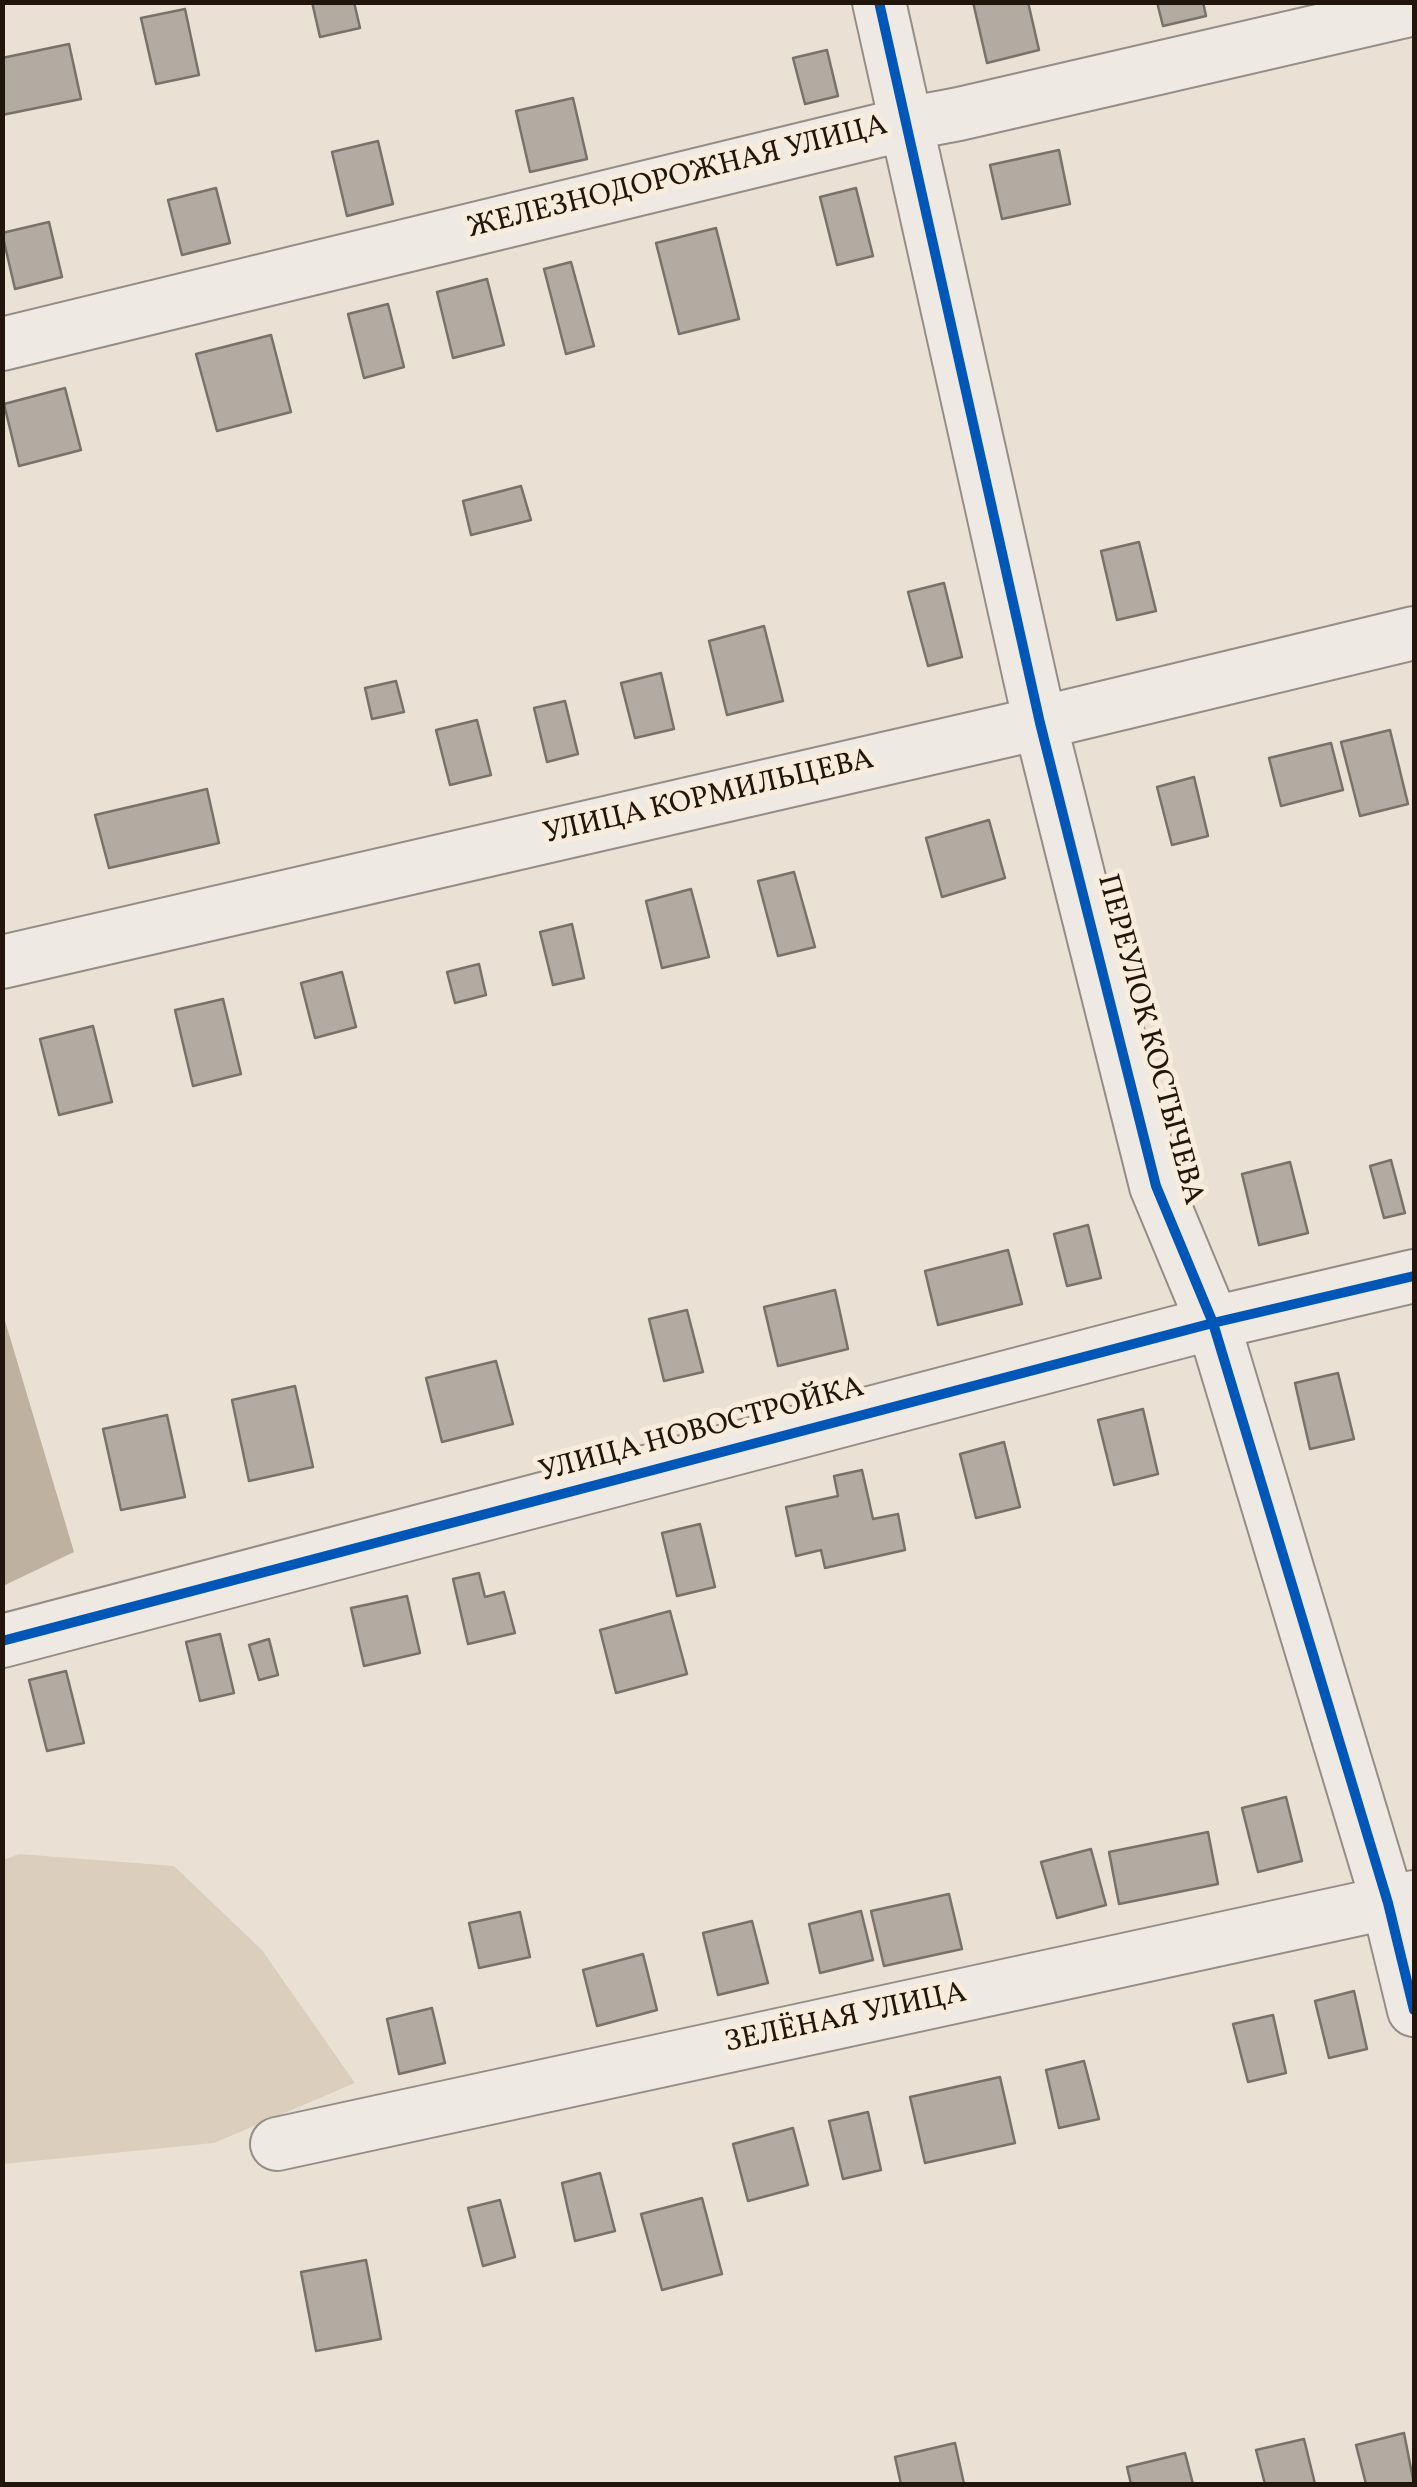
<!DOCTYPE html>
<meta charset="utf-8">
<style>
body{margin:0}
#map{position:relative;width:1417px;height:2487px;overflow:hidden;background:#eae1d4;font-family:Vollkorn,serif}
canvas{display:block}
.frame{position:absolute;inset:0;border:5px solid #22160c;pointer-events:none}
</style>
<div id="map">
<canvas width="1417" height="2487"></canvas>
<div class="frame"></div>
</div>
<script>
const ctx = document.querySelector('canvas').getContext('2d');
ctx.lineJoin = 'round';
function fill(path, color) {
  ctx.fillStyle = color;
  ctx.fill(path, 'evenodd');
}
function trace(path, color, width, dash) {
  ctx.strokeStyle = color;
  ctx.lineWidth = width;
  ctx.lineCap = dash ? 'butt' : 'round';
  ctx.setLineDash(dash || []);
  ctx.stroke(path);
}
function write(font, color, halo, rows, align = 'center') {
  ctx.font = font + ' Vollkorn,serif';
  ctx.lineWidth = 10;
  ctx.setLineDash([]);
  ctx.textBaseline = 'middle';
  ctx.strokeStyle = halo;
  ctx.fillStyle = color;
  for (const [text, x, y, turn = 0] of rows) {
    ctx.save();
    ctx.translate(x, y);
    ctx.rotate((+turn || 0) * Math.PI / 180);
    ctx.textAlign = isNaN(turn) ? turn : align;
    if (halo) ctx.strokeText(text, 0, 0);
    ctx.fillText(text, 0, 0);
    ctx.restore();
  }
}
const green = new Path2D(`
 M19 1854 174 1866 262 1950 355 2083 214 2143 3 2164V1860Z`);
const water = new Path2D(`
 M3 1314 74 1552 3 1586H2Z`);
const building = new Path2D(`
 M312 2H354L360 28 320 37Z
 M973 2H1028L1039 50 987 63Z
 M1157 2H1203L1206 16 1163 26Z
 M185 9 199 75 156 84 141 18Z
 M69 44 81 99 2 115V58Z
 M827 50 838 96 805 104 793 58Z
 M573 98 587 159 530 172 516 111Z
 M378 141 393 204 347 216 332 152Z
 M1059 150 1070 204 1002 219 990 165Z
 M216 188 230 243 182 255 168 200Z
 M856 188 873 256 837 265 820 197Z
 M49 222 62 277 15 289 2 233Z
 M716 228 739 319 679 334 656 243Z
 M571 262 594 346 566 354 544 269Z
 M487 279 504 345 453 358 437 292Z
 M388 304 404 367 364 378 348 314Z
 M271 335 291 412 217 431 196 354Z
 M65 388 81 450 19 466 4 404Z
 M521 486 531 520 471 535 463 501Z
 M1139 542 1156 611 1117 620 1101 551Z
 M944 583 962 657 928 666 908 592Z
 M764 626 783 701 727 715 709 641Z
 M661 673 674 729 635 738 621 683Z
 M396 681 404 712 372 719 365 688Z
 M565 701 578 754 547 762 534 708Z
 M477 720 491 775 450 785 436 730Z
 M1390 730 1408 804 1360 816 1341 742Z
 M1331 743 1343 790 1281 806 1269 758Z
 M1194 777 1208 836 1172 845 1157 787Z
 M207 789 219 843 109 868 95 815Z
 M989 820 1005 878 942 897 926 838Z
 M794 872 815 947 778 956 758 881Z
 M691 889 709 957 662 968 646 901Z
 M572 924 584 978 553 985 540 932Z
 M479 964 486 995 455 1003 447 972Z
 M342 972 356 1027 315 1038 301 983Z
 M223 999 241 1074 193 1086 175 1010Z
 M93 1026 112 1102 59 1115 40 1039Z
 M1391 1160 1405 1213 1384 1218 1370 1166Z
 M1290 1162 1308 1233 1259 1245 1242 1174Z
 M1088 1225 1101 1278 1067 1286 1054 1234Z
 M1008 1250 1022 1304 938 1325 925 1271Z
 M835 1290 848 1349 778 1366 764 1307Z
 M687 1310 703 1372 664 1381 649 1319Z
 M496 1361 513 1424 442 1442 426 1378Z
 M1338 1373 1354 1439 1310 1449 1295 1383Z
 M295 1386 313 1467 249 1481 232 1400Z
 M1143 1409 1158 1474 1114 1485 1098 1420Z
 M167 1415 185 1497 121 1510 103 1429Z
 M1004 1442 1020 1507 976 1518 960 1454Z
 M862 1470 873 1519 898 1514 905 1550 825 1568 821 1550 796 1556 786 1507 838 1496 834 1476Z
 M700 1524 715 1587 677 1596 662 1533Z
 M479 1573 485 1597 504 1592 515 1633 468 1644 453 1579Z
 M407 1596 420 1653 364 1666 351 1608Z
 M670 1611 687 1674 616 1693 600 1630Z
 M220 1634 234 1693 200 1701 186 1642Z
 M269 1639 278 1675 259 1680 249 1645Z
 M66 1671 84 1743 47 1751 29 1680Z
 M1286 1797 1302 1861 1258 1872 1242 1808Z
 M1208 1832 1218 1884 1119 1904 1109 1852Z
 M1091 1849 1106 1905 1057 1918 1041 1862Z
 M949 1894 962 1949 884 1966 871 1911Z
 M861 1911 873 1960 820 1973 809 1924Z
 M520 1912 530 1957 479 1968 469 1923Z
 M752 1921 768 1983 718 1995 703 1933Z
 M643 1954 657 2010 597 2026 583 1970Z
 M1354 1991 1367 2049 1329 2058 1315 2001Z
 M432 2008 445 2063 399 2074 387 2019Z
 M1273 2015 1286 2073 1248 2082 1233 2024Z
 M1084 2061 1099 2119 1059 2128 1046 2070Z
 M1000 2077 1015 2143 925 2163 910 2097Z
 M868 2112 881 2170 843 2179 829 2121Z
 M793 2128 808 2185 748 2201 733 2144Z
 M600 2173 615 2231 575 2241 562 2183Z
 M702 2198 722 2274 662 2290 641 2214Z
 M500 2200 515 2257 483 2266 468 2208Z
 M366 2260 381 2339 316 2351 301 2272Z
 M1404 2433 1414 2484H1366L1356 2445Z
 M1304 2439 1315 2484H1265L1256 2450Z
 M955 2443 964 2484H901L895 2457Z
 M1185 2453 1193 2484H1131L1127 2467Z`);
const minor = new Path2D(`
 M879 2 1040 723 1156 1186 1213 1323 1388 1903 1414 2010
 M2 344 906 124 959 114 1414 9
 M2 962 1040 723 1414 633
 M2 1641 1213 1323 1414 1276
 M277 2144 1414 1897`);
const cycleway = new Path2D(`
 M879 2 1040 723 1156 1186 1213 1323 1388 1903 1414 2010
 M2 1641 1213 1323 1414 1276`);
const streetNames = [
 ["ЖЕЛЕЗНОДОРОЖНАЯ УЛИЦА",678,179,-14],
 ["УЛИЦА КОРМИЛЬЦЕВА",709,799,-13],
 ["ПЕРЕУЛОК КОСТЫЧЕВА",1148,1040,75],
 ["УЛИЦА НОВОСТРОЙКА",702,1432,-15],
 ["ЗЕЛЁНАЯ УЛИЦА",846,2020,-12]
];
fill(green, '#dccebd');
fill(water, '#bfb1a0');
fill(building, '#b2aba2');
trace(building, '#78726a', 2.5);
trace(minor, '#948d85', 56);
trace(minor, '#eeeae3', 52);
trace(cycleway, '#0057b8', 10);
write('30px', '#22160c', '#f8ecdd', streetNames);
</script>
